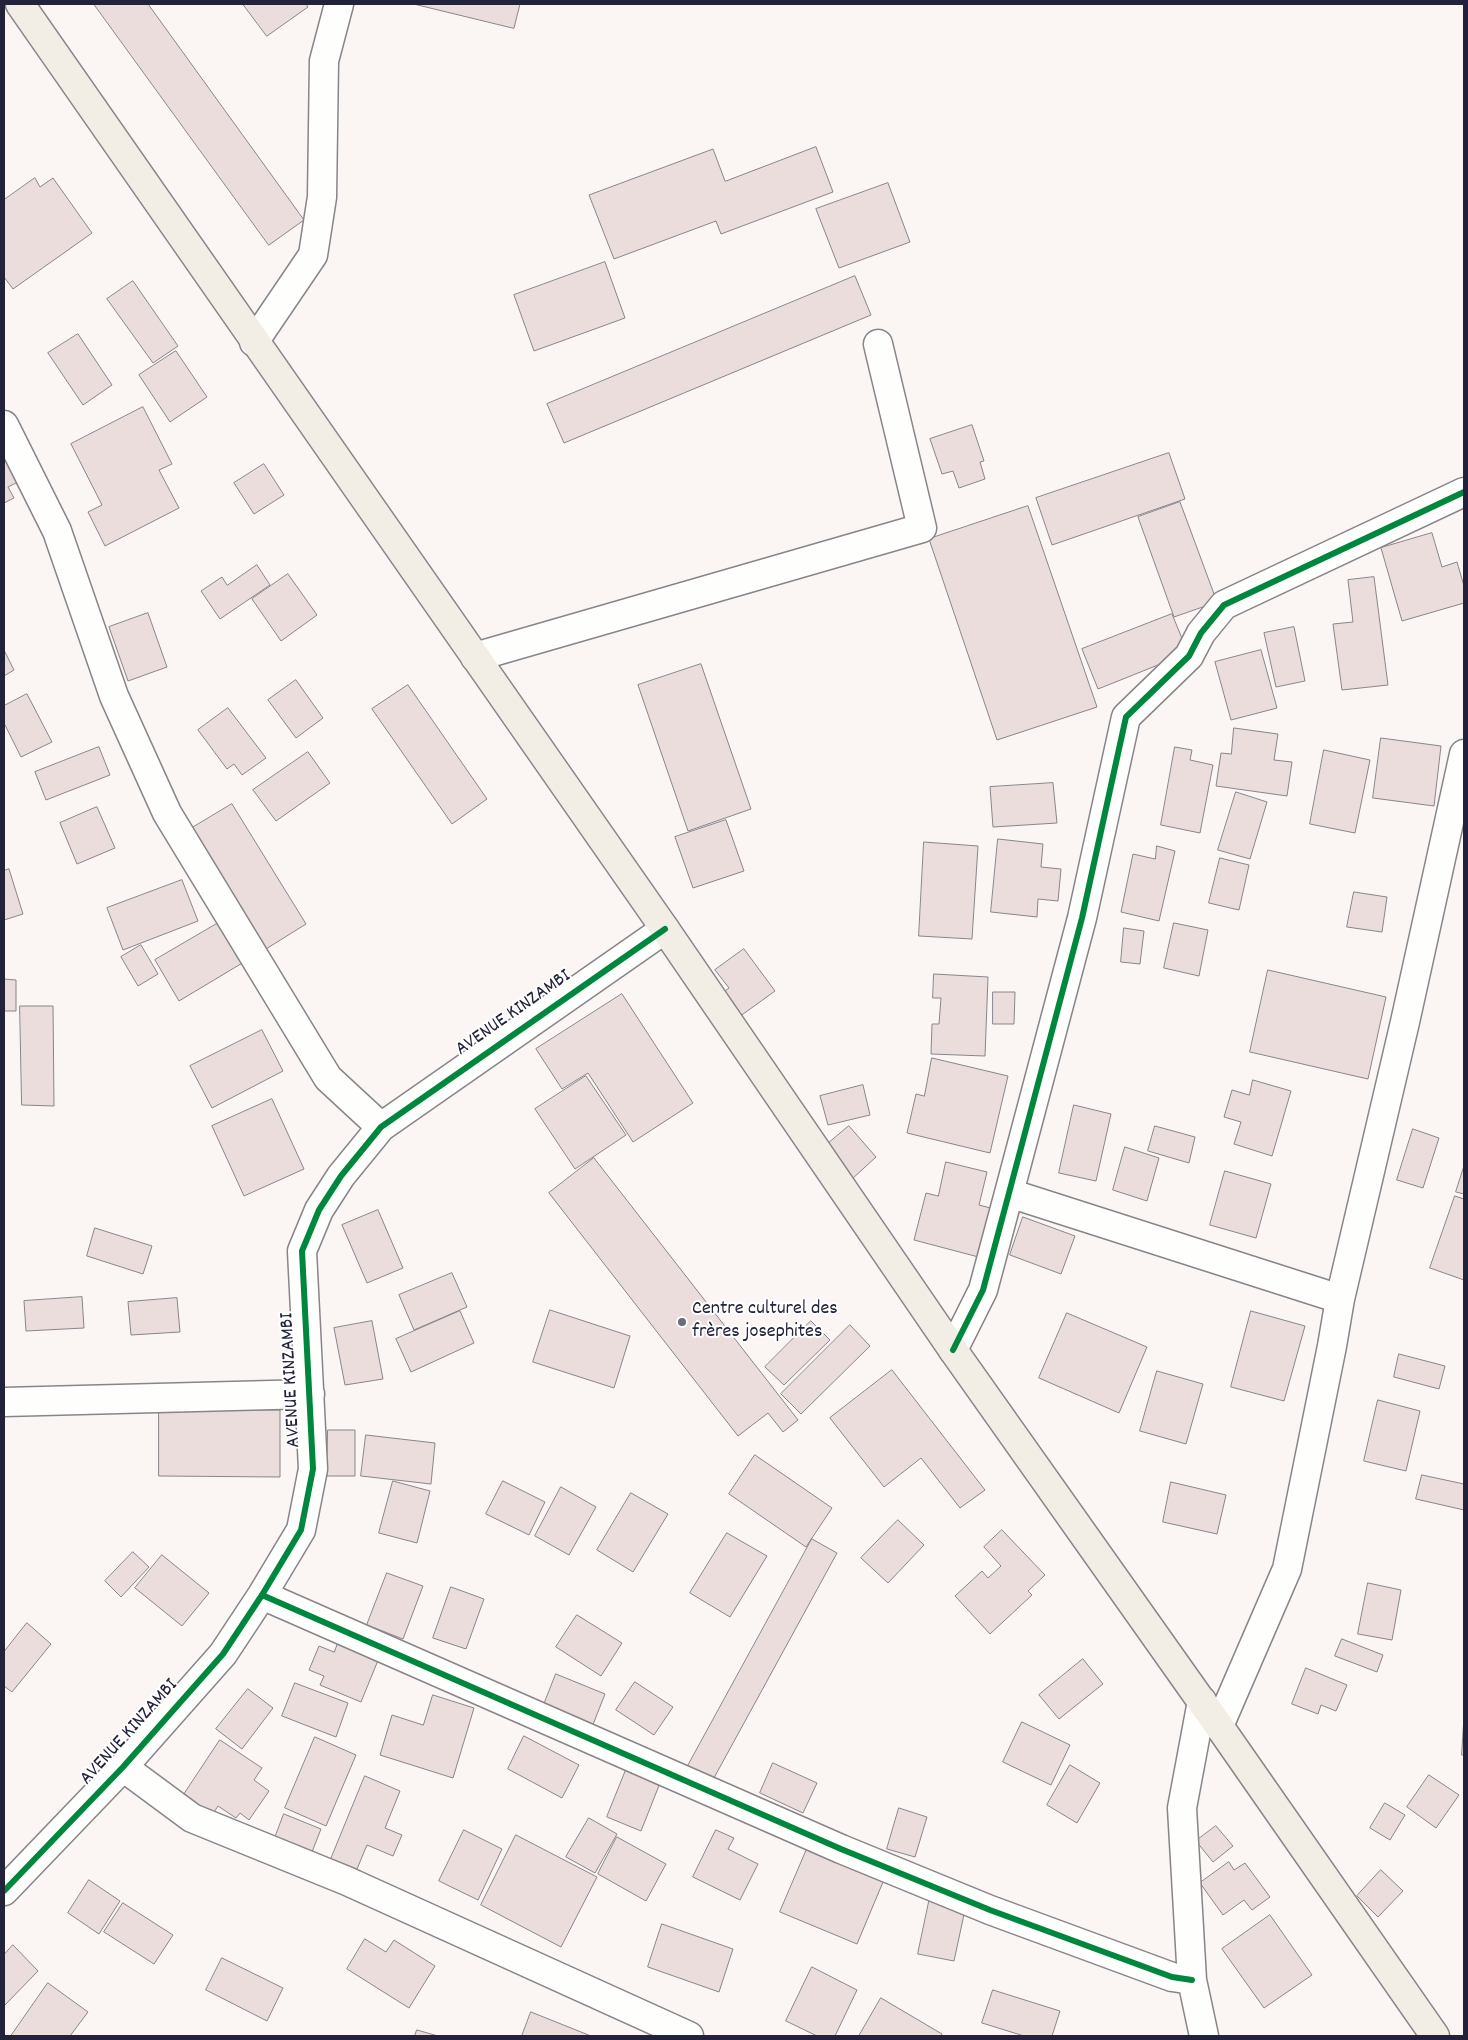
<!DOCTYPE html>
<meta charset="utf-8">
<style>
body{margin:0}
#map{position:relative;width:1468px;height:2040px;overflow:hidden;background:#fbf5f4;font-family:Dekko,sans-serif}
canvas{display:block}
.frame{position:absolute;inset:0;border:5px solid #22223b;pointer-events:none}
</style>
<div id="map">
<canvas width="1468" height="2040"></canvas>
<div class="frame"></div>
</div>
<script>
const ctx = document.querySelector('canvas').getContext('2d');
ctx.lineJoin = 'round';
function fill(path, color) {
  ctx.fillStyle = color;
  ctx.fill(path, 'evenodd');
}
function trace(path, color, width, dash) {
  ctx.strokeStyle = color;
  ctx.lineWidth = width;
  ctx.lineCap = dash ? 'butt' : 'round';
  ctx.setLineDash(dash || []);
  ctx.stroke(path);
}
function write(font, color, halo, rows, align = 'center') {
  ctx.font = font + ' Dekko,sans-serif';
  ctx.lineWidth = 4;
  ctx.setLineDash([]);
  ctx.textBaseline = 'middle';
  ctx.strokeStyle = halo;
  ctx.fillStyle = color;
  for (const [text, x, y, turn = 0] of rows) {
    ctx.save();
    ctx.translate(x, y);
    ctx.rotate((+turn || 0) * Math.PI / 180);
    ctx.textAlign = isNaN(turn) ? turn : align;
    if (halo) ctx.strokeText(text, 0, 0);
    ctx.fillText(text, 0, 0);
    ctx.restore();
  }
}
const building = new Path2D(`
 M94 4H148L304 220 269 245Z
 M243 4H306L308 7 267 36Z
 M414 4H520L514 28Z
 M816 147 833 192 721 234 716 221 614 259 589 195 713 149 725 181Z
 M35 178 40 187 53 178 92 233 13 289 4 277V200Z
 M888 183 910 242 839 268 816 209Z
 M605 262 625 318 534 351 514 295Z
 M855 276 871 315 564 443 547 404Z
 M133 281 178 346 153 363 107 299Z
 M78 334 112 385 83 405 48 353Z
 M176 351 207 397 170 422 139 375Z
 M143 407 172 464 159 470 179 508 105 546 88 512 102 505 71 444Z
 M972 425 984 461 980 462 985 479 959 488 953 471 942 474 930 439Z
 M4 441 24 479 8 487 14 498 4 503Z
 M1169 453 1185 499 1052 545 1036 498Z
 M264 464 284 495 254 514 234 483Z
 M1180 502 1217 602 1174 617 1138 517Z
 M1028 506 1097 707 997 740 929 539Z
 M1432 533 1442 567 1457 562 1464 586V603L1402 621 1381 548Z
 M257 565 270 585 220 619 201 591 222 577 227 585Z
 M288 574 317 615 281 641 252 599Z
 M1374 577 1388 685 1342 690 1333 624 1353 622 1348 580Z
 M148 613 167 667 128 681 109 627Z
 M1172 614 1188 653 1098 689 1082 649Z
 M1294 627 1305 681 1276 687 1264 633Z
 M4 650 14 670 4 676Z
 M1261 650 1277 708 1231 720 1215 662Z
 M701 664 751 809 688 831 638 685Z
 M296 680 323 718 296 738 268 700Z
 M408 685 487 799 452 824 372 709Z
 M27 694 52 742 21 757 4 723V706Z
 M228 708 266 758 242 775 234 764 227 769 198 730Z
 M1234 728 1278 734 1274 760 1292 762 1287 796 1216 786 1221 753 1231 754Z
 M1381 738 1441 746 1434 806 1373 798Z
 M99 747 110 775 46 800 35 772Z
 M1175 747 1192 750 1190 760 1213 765 1200 833 1161 825Z
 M1324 750 1370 760 1355 833 1310 824Z
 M308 752 330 783 276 821 253 790Z
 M1053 783 1057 823 993 827 990 787Z
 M1236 792 1267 802 1250 859 1218 850Z
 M232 804 306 924 266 949 192 828Z
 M97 807 115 848 77 864 60 823Z
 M726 820 744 871 693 888 675 837Z
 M998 839 1043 844 1041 867 1061 869 1058 901 1038 899 1037 917 991 912Z
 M924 842 978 846 972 939 919 936Z
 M1157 846 1175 851 1159 921 1121 912 1133 854 1155 859Z
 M1220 858 1249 865 1239 910 1209 903Z
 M9 869 23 914 4 920V871Z
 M182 880 198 921 123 950 107 908Z
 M1354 892 1387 897 1382 932 1347 927Z
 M220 922 244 962 179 1001 155 960Z
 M1174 923 1208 930 1199 976 1164 968Z
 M1124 928 1144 931 1140 964 1121 962Z
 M141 945 158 974 138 986 121 957Z
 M744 949 775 991 739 1017 721 994 729 988 715 970Z
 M1268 970 1386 997 1368 1079 1250 1052Z
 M934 974 988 977 985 1056 931 1054 932 1024H939L941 998H933Z
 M4 979 16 980V1011H4Z
 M993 992H1015L1014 1024H993Z
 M622 994 693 1103 633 1142 588 1073 562 1089 536 1049Z
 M20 1006H53L54 1106 22 1105Z
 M262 1030 283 1071 212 1108 190 1066Z
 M932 1058 1008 1076 990 1153 907 1133 916 1094 924 1096Z
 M586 1076 626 1135 575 1169 535 1109Z
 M1253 1080 1291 1091 1272 1156 1234 1144 1241 1122 1224 1117 1232 1090 1249 1095Z
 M863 1085 870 1115 828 1125 820 1096Z
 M272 1099 304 1169 244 1196 212 1126Z
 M1074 1105 1111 1114 1096 1181 1059 1173Z
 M849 1126 876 1157 852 1179 824 1147Z
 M1155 1126 1195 1137 1189 1163 1148 1151Z
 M1413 1129 1439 1138 1423 1188 1397 1180Z
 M1125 1147 1159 1158 1147 1201 1113 1190Z
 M594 1158 798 1420 783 1432 768 1413 738 1436 549 1193Z
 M946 1162 987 1172 979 1205 998 1210 986 1259 914 1240 926 1193 938 1196Z
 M1464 1166V1194L1456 1192Z
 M1225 1171 1271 1184 1256 1238 1210 1225Z
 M1455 1196 1464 1199V1280L1430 1268Z
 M378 1210 403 1268 367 1283 342 1225Z
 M1023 1217 1075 1236 1061 1274 1010 1255Z
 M95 1228 152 1246 143 1274 87 1256Z
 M452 1273 467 1307 414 1330 399 1295Z
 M82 1297 84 1328 26 1331 24 1301Z
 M177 1298 180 1332 131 1335 128 1302Z
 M550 1310 630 1336 614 1388 533 1362Z
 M460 1311 474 1343 411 1372 396 1339Z
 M1251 1311 1305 1326 1284 1401 1231 1387Z
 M1067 1313 1147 1347 1119 1413 1039 1378Z
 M372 1321 383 1379 345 1385 334 1328Z
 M811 1321 830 1340 784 1385 765 1367Z
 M850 1325 870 1346 801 1414 781 1394Z
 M1399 1354 1445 1366 1439 1389 1394 1377Z
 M892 1370 985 1490 960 1508 921 1458 884 1487 830 1418Z
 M1157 1371 1203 1384 1186 1444 1140 1431Z
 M1378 1400 1420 1411 1406 1471 1364 1461Z
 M159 1409 280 1410V1477L159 1476Z
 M328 1430H355V1476H327Z
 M366 1435 435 1443 431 1484 361 1476Z
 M755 1455 832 1508 806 1547 729 1494Z
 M1422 1475 1464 1484V1510L1416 1499Z
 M393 1481 430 1491 417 1543 379 1533Z
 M503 1481 545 1502 529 1535 486 1514Z
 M1171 1482 1226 1495 1217 1534 1163 1522Z
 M561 1487 596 1507 569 1555 535 1536Z
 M631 1493 668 1514 633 1572 597 1550Z
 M898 1520 924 1545 888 1583 861 1558Z
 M1002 1530 1045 1575 1028 1591 1032 1595 990 1634 955 1596 982 1571 988 1578 1001 1566 984 1547Z
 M727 1533 767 1556 730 1617 690 1593Z
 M812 1539 837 1553 709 1787 684 1773Z
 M133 1552 149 1567 121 1597 105 1581Z
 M162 1555 209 1593 182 1626 135 1588Z
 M387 1573 423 1586 403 1639 367 1625Z
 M1368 1583 1401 1590 1392 1640 1358 1634Z
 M451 1587 484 1599 466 1649 433 1638Z
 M577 1615 622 1643 601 1676 556 1647Z
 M27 1623 51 1644 12 1692 4 1686V1652Z
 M340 1637 381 1653 361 1702 320 1685 324 1676 309 1670 319 1646 334 1652Z
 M1342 1639 1383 1655 1377 1672 1335 1656Z
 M1083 1659 1103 1684 1059 1719 1039 1695Z
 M1306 1668 1347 1685 1336 1711 1321 1705 1318 1714 1292 1704Z
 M556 1674 605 1694 592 1727 543 1707Z
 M635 1682 673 1707 654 1735 616 1710Z
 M295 1683 348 1703 336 1737 282 1716Z
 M248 1689 273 1708 242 1749 216 1729Z
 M433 1695 474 1708 453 1778 380 1755 392 1715 423 1725Z
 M1464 1717V1755H1462Z
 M1022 1722 1070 1745 1051 1785 1003 1762Z
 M524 1736 579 1765 562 1798 508 1769Z
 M315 1737 356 1755 326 1826 285 1808Z
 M220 1740 262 1768 254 1780 269 1791 249 1820 240 1813 236 1818 218 1806 210 1818 181 1799Z
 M773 1763 817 1783 803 1813 760 1793Z
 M628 1765 662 1778 641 1831 607 1817Z
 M1070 1765 1100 1783 1077 1823 1047 1805Z
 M1429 1775 1459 1795 1436 1828 1407 1807Z
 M365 1776 400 1791 385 1828 402 1835 393 1856 367 1845 357 1869 331 1859Z
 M1385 1803 1405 1815 1390 1840 1370 1828Z
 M899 1808 927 1817 915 1857 887 1849Z
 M284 1814 321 1829 310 1857 273 1843Z
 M589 1818 617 1834 595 1873 566 1857Z
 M1216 1826 1233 1846 1213 1862 1196 1841Z
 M464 1830 502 1849 478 1900 439 1881Z
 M716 1830 734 1838 728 1849 758 1864 740 1900 693 1877Z
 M516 1835 597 1877 561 1947 481 1905Z
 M617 1837 666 1864 646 1901 598 1874Z
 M807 1849 883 1882 857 1944 780 1912Z
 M1229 1862 1234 1870 1245 1863 1270 1897 1252 1910 1244 1900 1223 1915 1200 1883Z
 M1381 1870 1403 1891 1378 1917 1357 1896Z
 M89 1880 120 1901 99 1934 68 1913Z
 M930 1897 966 1905 954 1961 918 1954Z
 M123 1903 173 1935 154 1964 104 1932Z
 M1270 1915 1312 1975 1264 2008 1222 1949Z
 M662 1924 733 1949 719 1992 648 1967Z
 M365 1939 386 1952 394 1940 435 1966 409 2008 347 1969Z
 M13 1945 38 1971 4 2006V1955Z
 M222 1958 283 1988 267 2021 206 1990Z
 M812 1967 857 1990 835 2036H817L786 2021Z
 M48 1983 88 2012 70 2036H11Z
 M993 1990 1060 2011 1052 2036H1024L982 2023Z
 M881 1998 942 2034 941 2036H859Z
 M531 2012 591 2036H522Z
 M417 2030 438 2036H415Z`);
const minor = new Path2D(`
 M254 342 313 255 322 197 324 61 339 4
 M4 425 57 531 114 696 167 813 328 1078 381 1127
 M475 657 922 528 878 344
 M1009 1193 1340 1299
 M953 1350 983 1290 1009 1193 1082 918 1126 717 1189 656 1201 633 1224 605 1464 492
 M4 1402 310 1394
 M262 1595 841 1849 990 1910 1172 1977 1192 1980
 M1202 1701 1182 1808 1192 1980 1204 2036
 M1219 1726 1287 1569 1332 1346 1340 1299 1405 1022 1464 754
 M123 1767 192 1818 347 1881 689 2036
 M4 1891 123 1767 223 1654 262 1595 301 1530 313 1469 302 1251 319 1210 341 1176 381 1127 665 929`);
const trunk = new Path2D(`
 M20 4 665 929 953 1350 1219 1726 1435 2036`);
const cycleway = new Path2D(`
 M953 1350 983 1290 1009 1193 1082 918 1126 717 1189 656 1201 633 1224 605 1464 492
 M262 1595 841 1849 990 1910 1172 1977 1192 1980
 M4 1891 123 1767 223 1654 262 1595 301 1530 313 1469 302 1251 319 1210 341 1176 381 1127 665 929`);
const markers = [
 [682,1322,5,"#6e6c7c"]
];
const streetNames = [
 ["AVENUE KINZAMBI",514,1014,-35],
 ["AVENUE KINZAMBI",292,1380,-93],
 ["AVENUE KINZAMBI",130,1733,-48]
];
const poiNames = [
 ["Centre culturel des",692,1310],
 ["frères josephites",692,1333]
];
fill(building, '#ebdddc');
trace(building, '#88858a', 1);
trace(minor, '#88858a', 31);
trace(trunk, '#88858a', 31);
trace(minor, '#fefefd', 28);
trace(trunk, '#f2ede5', 28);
trace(cycleway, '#00873e', 6);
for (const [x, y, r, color] of markers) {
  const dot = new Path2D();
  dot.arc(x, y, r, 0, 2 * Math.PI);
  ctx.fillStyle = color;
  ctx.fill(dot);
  trace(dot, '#fff', 2);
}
write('20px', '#22223b', '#fff', streetNames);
write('20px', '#22223b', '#fff', poiNames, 'left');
</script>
